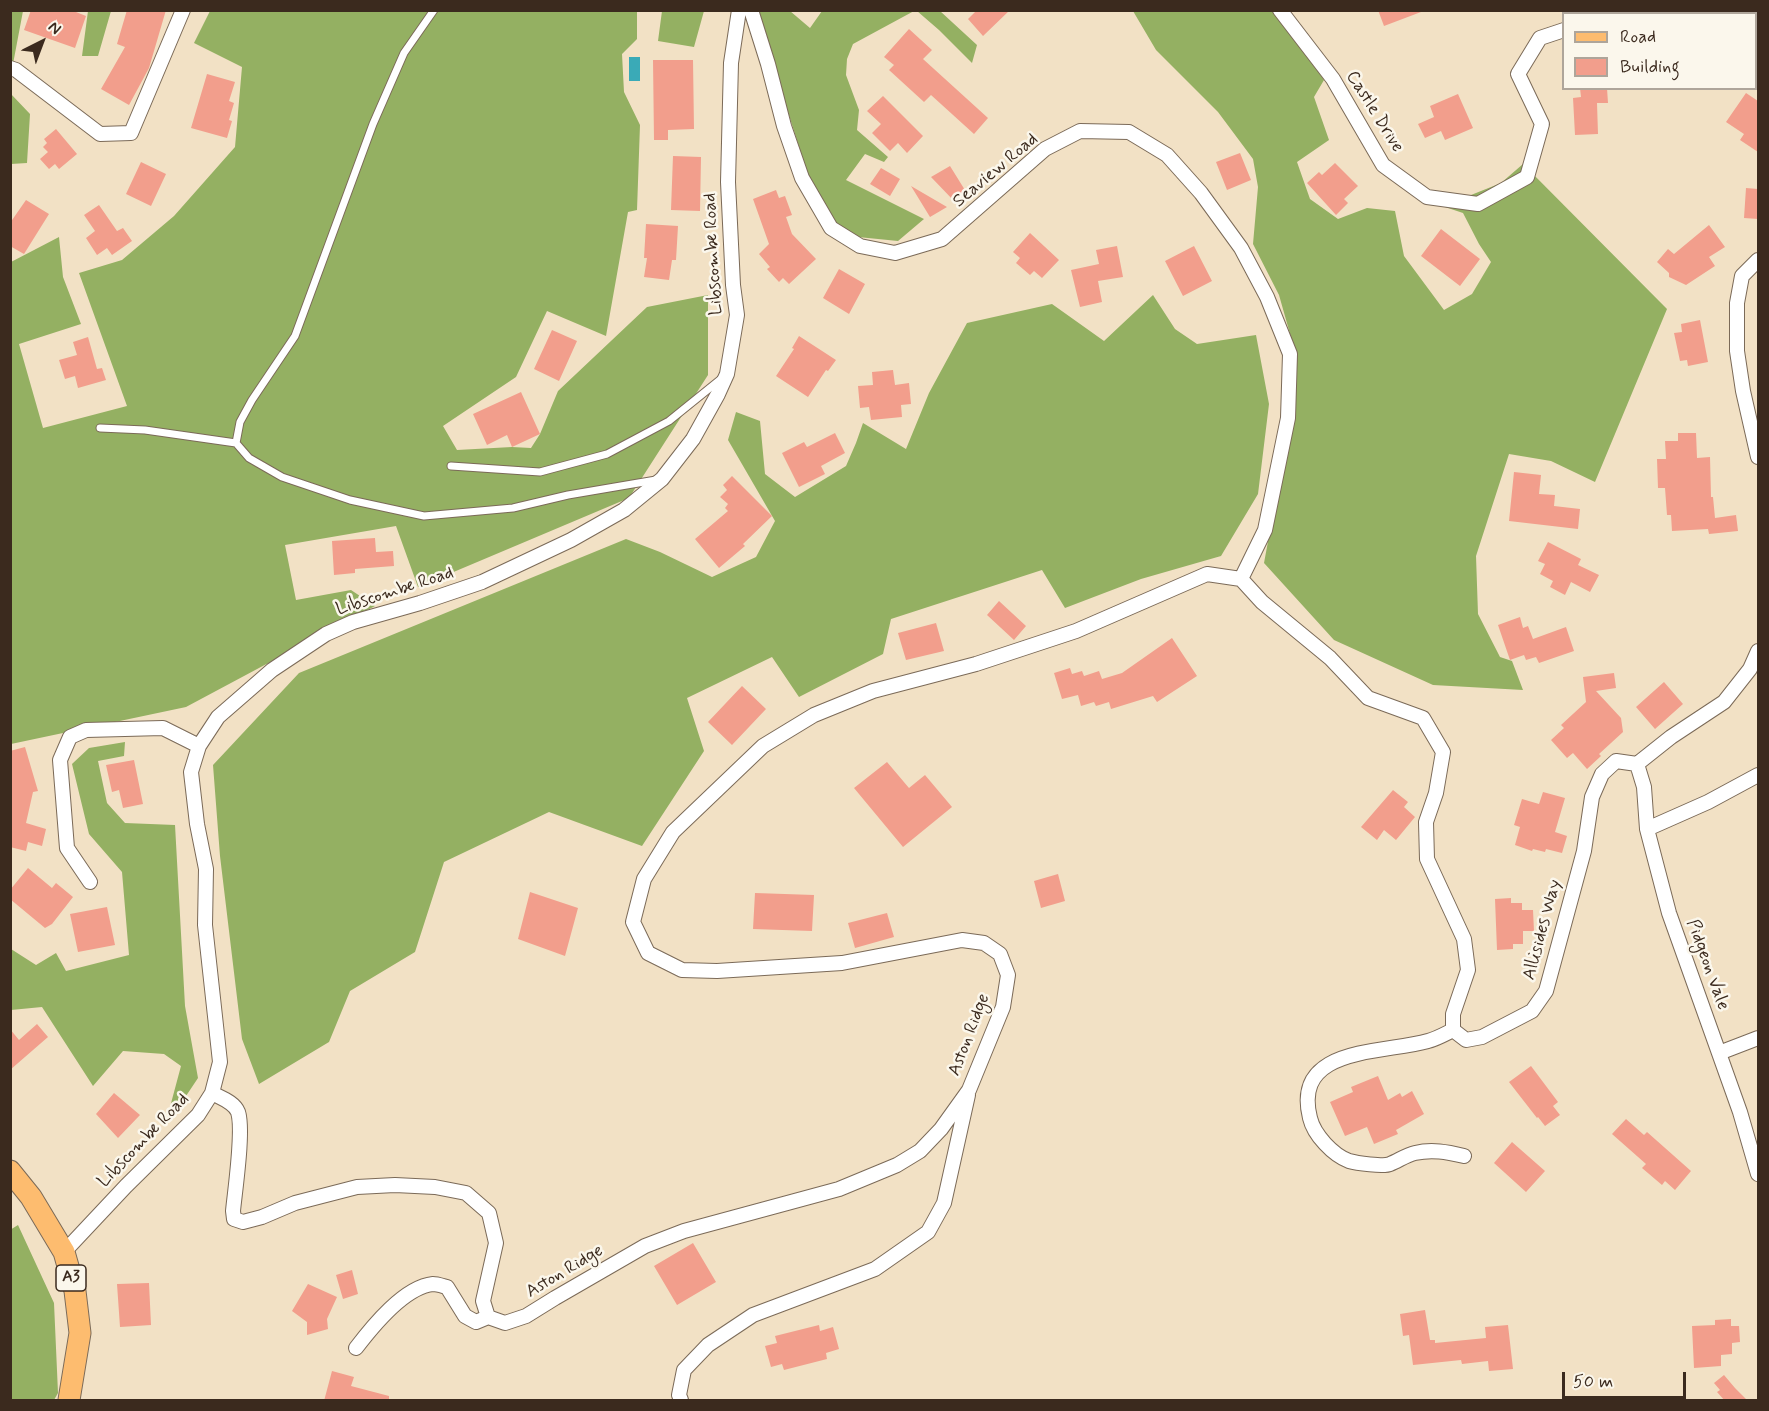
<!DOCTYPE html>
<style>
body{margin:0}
#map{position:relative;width:1769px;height:1411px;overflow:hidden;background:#f2e1c5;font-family:Mynerve,sans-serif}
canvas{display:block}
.frame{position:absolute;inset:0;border:12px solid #3b2a1e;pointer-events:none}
.legend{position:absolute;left:1562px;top:12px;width:195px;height:78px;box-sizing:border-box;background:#fbf7ec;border:2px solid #aea59a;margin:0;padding:8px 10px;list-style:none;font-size:18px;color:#3b2a1e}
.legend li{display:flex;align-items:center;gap:12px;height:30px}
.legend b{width:30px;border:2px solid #aea59a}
.north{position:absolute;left:12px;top:12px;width:60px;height:60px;-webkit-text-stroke:4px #fbf7ec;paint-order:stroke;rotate:42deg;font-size:16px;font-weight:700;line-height:24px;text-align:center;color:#3b2a1e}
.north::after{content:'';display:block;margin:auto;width:21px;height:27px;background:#3b2a1e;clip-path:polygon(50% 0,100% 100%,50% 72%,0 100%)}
.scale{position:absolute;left:1562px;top:1372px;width:124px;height:27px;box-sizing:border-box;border:3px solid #3b2a1e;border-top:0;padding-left:8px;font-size:18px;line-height:21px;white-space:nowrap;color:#3b2a1e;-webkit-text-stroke:4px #fbf7ec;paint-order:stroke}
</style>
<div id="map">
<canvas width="1769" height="1411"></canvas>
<div class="frame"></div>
<ul class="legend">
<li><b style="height:8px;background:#fdbc6f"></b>Road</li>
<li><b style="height:16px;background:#f29e8c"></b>Building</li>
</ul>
<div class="north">N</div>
<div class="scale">50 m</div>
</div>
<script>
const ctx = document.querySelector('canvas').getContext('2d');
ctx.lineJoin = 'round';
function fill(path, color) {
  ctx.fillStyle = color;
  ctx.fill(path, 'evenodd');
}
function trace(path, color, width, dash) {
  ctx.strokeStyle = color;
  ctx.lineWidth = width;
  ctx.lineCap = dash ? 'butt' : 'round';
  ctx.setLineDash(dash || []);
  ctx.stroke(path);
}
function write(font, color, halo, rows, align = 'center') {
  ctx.font = font + ' Mynerve,sans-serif';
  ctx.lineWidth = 5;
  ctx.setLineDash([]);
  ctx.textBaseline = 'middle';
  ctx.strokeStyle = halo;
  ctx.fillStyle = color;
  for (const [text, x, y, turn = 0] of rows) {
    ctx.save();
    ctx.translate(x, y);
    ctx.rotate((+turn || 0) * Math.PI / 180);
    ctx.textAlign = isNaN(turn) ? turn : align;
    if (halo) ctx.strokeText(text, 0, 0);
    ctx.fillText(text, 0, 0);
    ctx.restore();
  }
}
const forest = new Path2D(`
 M10 11H23L13 64 10 63Z
 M88 11H111L98 56H82Z
 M210 11H637V39L622 54 624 92 640 125 637 210 628 212 606 336 547 311 516 377 443 426 457 450 512 447 531 448 540 434 558 391 647 307 708 295V375L629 498 418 587 396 526 285 545 296 600 351 590 375 606 186 707 11 744V262L59 237 63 277 81 324 19 344 43 428 127 406 79 273 122 260 174 216 235 147 242 67 194 43Z
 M662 11H704L694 47 658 41Z
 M753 11H790L810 28 822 11H914L853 44 847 59 846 75 859 110 857 130 888 157 884 162 865 154 846 180 924 219 898 241 848 236 815 197 788 112Z
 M917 11H940L977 45 972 63 939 30Z
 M1133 11H1277L1324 80 1314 97 1329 140 1297 162 1310 199 1338 219 1367 208 1395 211 1404 256 1444 310 1472 294 1491 262 1479 244 1463 213 1430 202 1466 197 1501 183 1523 164 1667 309 1595 482 1551 461 1509 454 1476 556 1478 614 1500 657 1512 661 1523 690 1433 685 1334 640 1264 563 1291 418 1296 355 1279 295 1253 244 1258 187 1253 159 1218 112 1156 50Z
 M11 94 30 114 27 163 11 164Z
 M1153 295 1175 329 1197 344 1256 335 1269 404 1258 494 1221 556 1141 579 1065 608 1042 570 891 619 883 654 799 697 772 657 687 698 704 751 642 846 549 812 444 862 415 952 350 991 329 1042 259 1084 242 1039 220 856 213 765 299 673 626 539 660 552 712 577 756 557 775 521 728 440 736 412 760 421 765 474 795 497 846 466 856 443 863 423 906 449 929 393 967 323 1052 304 1104 341Z
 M125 742 124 756 98 761 107 803 125 823 175 825 185 1006 198 1078 184 1099 170 1107 181 1066 164 1054 123 1051 93 1086 42 1007 11 1010V949L36 965 56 953 66 971 129 955 122 872 89 834 72 764 89 748Z
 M18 1225 54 1303 58 1393 54 1400H11L10 1230Z`);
const water = new Path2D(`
 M629 57H640V81H629Z`);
const building = new Path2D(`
 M31 10H71L86 16 75 48 24 30Z
 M127 10H166L149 68 129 105 101 89 125 47 117 44Z
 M977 10H1010L983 36 968 19Z
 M1378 10H1421V12L1384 26Z
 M909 29 932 50 923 59 988 118 974 134 931 95 924 102 889 70 894 65 884 57Z
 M653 60H693L694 129 668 130V140H654Z
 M207 74 235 82 229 101 234 103 229 120 232 121 227 138 191 128Z
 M1580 88H1607L1608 103H1597L1598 134 1575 135 1573 98 1581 97Z
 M1746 93 1758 101V152L1740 140 1744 134 1726 122Z
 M1458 94 1473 128 1445 140 1441 131 1425 138 1418 124 1434 117 1430 106Z
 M883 96 923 136 907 153 898 143 890 151 872 133 881 124 867 111Z
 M56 129 77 154 59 169 55 164 49 169 40 159 48 152 43 147 47 143 44 139Z
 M1240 153 1251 180 1227 190 1216 162Z
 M673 156 701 157 700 211 671 210Z
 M141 162 166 174 151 206 126 194Z
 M1335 163 1358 186 1344 199 1348 203 1336 215 1307 183 1319 172 1322 175Z
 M950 166 968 195 955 202 931 177Z
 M881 168 900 179 890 196 870 184Z
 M911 186 947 207 930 217Z
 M1746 188 1758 189V219L1744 218Z
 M776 190 779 198 785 196 792 215 786 217 792 234 816 259 789 284 783 278 779 282 767 269 770 267 759 254 769 244 753 199Z
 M26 200 49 214 24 254 10 246V223Z
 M99 205 117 231 123 228 132 241 112 255 107 248 97 255 86 238 95 231 84 215Z
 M646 224 678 226 676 260H672L669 280 644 277 647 258H644Z
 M1709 225 1725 247 1709 257 1715 266 1686 285 1669 277V273L1657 262 1668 249 1674 254Z
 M1441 229 1480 259 1460 286 1421 256Z
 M1030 233 1059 260 1042 278 1034 271 1030 275 1016 263 1020 258 1013 252Z
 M1117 246 1123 277 1098 281 1102 302 1080 307 1071 270 1099 264 1096 250Z
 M1194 246 1212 281 1183 296 1165 261Z
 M839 269 865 284 849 314 823 298Z
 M1700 320 1708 362 1688 366 1687 360 1680 361 1674 333 1682 332 1681 324Z
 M552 330 577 341 559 381 534 369Z
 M799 336 836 360 828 371 826 370 808 397 776 376 794 349 792 348Z
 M88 337 97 369 102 368 106 380 78 388 75 376 65 379 59 360 77 355 73 342Z
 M893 370 895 385 909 383 911 404 901 405 902 417 871 420 869 407 860 408 858 386 873 385 872 372Z
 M521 392 540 434 512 447 507 435 487 445 473 414Z
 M835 433 845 453 821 466 825 474 799 487 782 453 804 442 807 447Z
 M1678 433H1696L1697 458 1710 457 1711 497H1713L1715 518 1736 515 1738 531 1709 534 1708 529 1672 531 1671 515H1667L1665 488H1658L1657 459H1666L1665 441H1678Z
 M1514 472 1541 475 1539 494 1555 495 1554 506 1580 509 1578 529 1509 521Z
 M732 476 772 516 743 544 745 546 719 568 695 539 728 511 725 508 728 504 720 497 727 490 723 485Z
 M375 538 376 552 393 551 394 566 355 569V573L334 575 332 541Z
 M1548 542 1581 559 1578 565 1599 575 1590 592 1571 582 1565 595 1550 587 1553 581 1540 574 1545 564 1538 561Z
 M999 601 1026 626 1014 640 987 615Z
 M1520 617 1523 628 1528 626 1533 639 1566 627 1574 651 1539 663 1536 657 1526 660 1524 655 1510 660 1498 625Z
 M936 623 944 651 906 660 898 633Z
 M1172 638 1197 676 1157 702 1153 696 1111 709 1109 702 1096 706 1094 702 1081 706 1078 695 1062 699 1054 673 1070 668 1072 674 1082 671 1084 676 1099 671 1102 679 1122 673Z
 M1614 673 1616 688 1596 691 1621 718 1623 732 1599 754 1601 756 1587 769 1573 753 1567 758 1551 740 1564 728 1561 725 1586 702 1583 677Z
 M1664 682 1683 704 1655 729 1636 707Z
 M742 686 766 709 732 745 708 722Z
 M25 747 38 791 33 792 26 823 46 829 42 846 28 842 26 851 10 847V751Z
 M134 760 143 804 123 808 119 790 112 792 106 765Z
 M887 762 909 788 925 775 952 807 903 847 854 788Z
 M1393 790 1408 802 1404 807 1415 817 1396 840 1384 830 1377 840 1361 827Z
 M1543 792 1565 798 1555 832 1567 836 1562 853 1546 849 1545 852 1533 849 1532 851 1515 845 1520 827 1514 825 1522 799 1539 804Z
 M28 868 52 888 56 883 73 897 52 924 45 928 10 899V890Z
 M1058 874 1065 901 1041 908 1034 881Z
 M530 892 578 908 565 956 518 939Z
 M755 893 814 895 812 931 753 929Z
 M1511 898V903H1522V910H1533L1534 931H1523V944H1513V949L1497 950 1495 899Z
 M107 907 115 945 78 952 70 914Z
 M887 913 894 937 855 948 848 923Z
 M37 1024 48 1037 10 1070V1029L19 1040Z
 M1531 1066 1558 1102 1553 1106 1560 1115 1545 1126 1538 1117 1537 1118 1509 1082Z
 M1378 1076 1388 1100 1400 1093 1402 1097 1412 1091 1424 1114 1396 1130 1398 1134 1374 1144 1367 1127 1345 1136 1330 1102 1353 1092 1351 1087Z
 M114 1093 140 1115 118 1138 96 1114Z
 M1626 1119 1644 1135 1647 1132 1691 1171 1675 1190 1665 1181 1662 1185 1642 1168 1646 1164 1612 1134Z
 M1512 1142 1545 1171 1526 1192 1494 1163Z
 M693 1243 716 1282 677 1305 654 1266Z
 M352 1270 358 1294 343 1299 336 1275Z
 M149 1283 151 1325 120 1327 117 1284Z
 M308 1284 337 1297 327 1319 328 1329 307 1335V1322L292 1311Z
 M1425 1310 1430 1340H1435V1343L1486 1338 1485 1327 1508 1325 1513 1369 1489 1371 1488 1361 1462 1364 1461 1360 1413 1365 1409 1335 1403 1336 1400 1314Z
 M1731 1319V1326H1739L1740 1342 1732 1343V1354L1721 1355V1366L1694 1368 1692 1326 1715 1325V1320Z
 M819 1325 820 1331 833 1327 839 1349 826 1353 827 1359 784 1370 782 1364 771 1367 765 1346 777 1343 775 1336Z
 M332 1371 354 1377 351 1386 389 1396V1401H324Z
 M1724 1375 1735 1388 1748 1401H1725L1717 1392 1720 1390 1714 1383Z`);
const service = new Path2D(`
 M100 428 145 430 236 443 249 458 282 477 350 500 424 516 513 508 568 495 656 480
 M236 443 240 422 252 400 295 336 373 124 404 53 434 10
 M451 466 540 472 607 454 669 421 721 379`);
const minor = new Path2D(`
 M751 10 768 64 784 126 802 178 831 228 860 246 895 253 942 239 1045 149 1080 131 1129 132 1167 155 1201 193 1241 248 1267 297 1290 354 1288 418 1265 530 1241 579
 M1280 10 1333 79 1383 165 1427 197 1478 204 1527 177 1542 124 1518 74 1540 38 1564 30
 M10 68 16 70 100 134 131 133 183 10
 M1758 260 1742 276 1737 303V351L1743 391 1758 457
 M1241 579 1262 602 1330 658 1368 698 1423 718 1443 752 1436 793 1426 822 1427 859 1464 939 1468 970 1453 1014V1030L1466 1040 1482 1037 1532 1011 1546 991 1584 851 1592 797 1602 774 1616 761 1637 764 1671 737 1724 702 1750 669 1758 651
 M1637 764 1644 787 1647 829 1669 913 1740 1112 1758 1174
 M1647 829 1708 802 1758 775
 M90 882 67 848 60 760 70 737 86 730 163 728 199 746
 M1453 1030C1445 1034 1436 1039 1428 1041 1382 1054 1292 1046 1310 1118 1314 1135 1333 1155 1349 1161 1356 1163 1384 1167 1390 1164 1398 1161 1406 1155 1415 1153 1432 1149 1447 1152 1464 1156
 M1719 1053 1758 1038
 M212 1093C221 1098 234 1102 238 1112 244 1130 235 1190 233 1211L234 1219 243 1222 262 1217 295 1203 357 1187 395 1185 435 1187 466 1193 489 1213 496 1243 483 1301 488 1317 505 1323 526 1316 555 1298 645 1246 684 1231 839 1189 897 1165 920 1151 941 1129 969 1090 1003 1007 1008 975 1000 954 984 943 962 940 842 963 717 971 682 970 648 953 633 922 644 879 673 832 763 746 814 715 873 691 976 664 1076 631 1207 574 1241 579
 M64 1252 126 1186 198 1115 212 1093 220 1062 205 925 206 869 197 824 191 772 199 746 218 717 272 670 326 634 353 622 420 603 482 582 571 540 624 510 662 479 693 439 718 394 727 374 737 315 733 285 728 182 731 63 739 10
 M356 1348C372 1327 404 1287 433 1284 437 1284 443 1286 447 1287L465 1316 476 1322 488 1317
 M681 1400 679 1395 684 1370 708 1345 753 1315 875 1269 928 1232 944 1203 968 1095`);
const primary = new Path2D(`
 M10 1171 31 1197 64 1252 75 1291 80 1333 69 1400`);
const shields = [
 [71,1278,30]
];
const shieldNames = [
 ["A3",71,1278]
];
const streetNames = [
 ["Castle Drive",1374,112,58],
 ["Seaview Road",996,171,-40],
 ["Libscombe Road",714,254,-93],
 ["Libscombe Road",395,592,-18],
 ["Allisides Way",1543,930,-75],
 ["Pidgeon Vale",1707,965,70],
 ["Aston Ridge",970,1035,-69],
 ["Libscombe Road",144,1141,-46],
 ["Aston Ridge",565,1272,-31]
];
fill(forest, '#94b062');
fill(water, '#3aaab7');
fill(building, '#f29e8c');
trace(service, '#7b6a58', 9);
trace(minor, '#7b6a58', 16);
trace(primary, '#7b6a58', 23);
trace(service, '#fff', 7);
trace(minor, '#fff', 14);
trace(primary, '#fdbc6f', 21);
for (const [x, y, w] of shields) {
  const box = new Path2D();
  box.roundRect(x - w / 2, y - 13, w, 26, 4.5);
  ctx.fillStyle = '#fbf7ec';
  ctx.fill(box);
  trace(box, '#3b2a1e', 1.5);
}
write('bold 16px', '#3b2a1e', null, shieldNames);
write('18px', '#3b2a1e', '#fbf7ec', streetNames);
</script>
